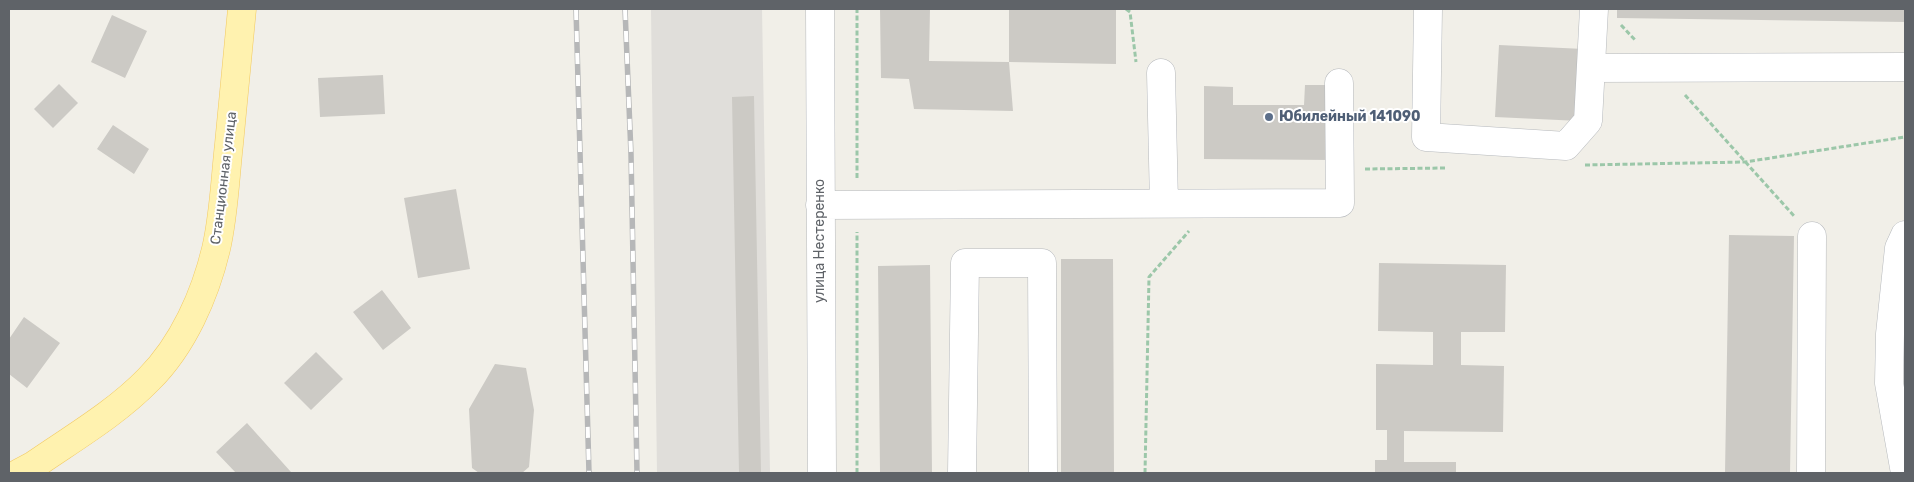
<!DOCTYPE html>
<meta charset="utf-8">
<style>
body{margin:0}
#map{position:relative;width:1914px;height:482px;overflow:hidden;background:#f1efe8;font-family:Rubik,sans-serif}
canvas{display:block}
.frame{position:absolute;inset:0;border:10px solid #5f6368;pointer-events:none}
</style>
<div id="map">
<canvas width="1914" height="482"></canvas>
<div class="frame"></div>
</div>
<script>
const ctx = document.querySelector('canvas').getContext('2d');
ctx.lineJoin = 'round';
function fill(path, color) {
  ctx.fillStyle = color;
  ctx.fill(path, 'evenodd');
}
function trace(path, color, width, dash) {
  ctx.strokeStyle = color;
  ctx.lineWidth = width;
  ctx.lineCap = dash ? 'butt' : 'round';
  ctx.setLineDash(dash || []);
  ctx.stroke(path);
}
function write(font, color, halo, rows, align = 'center') {
  ctx.font = font + ' Rubik,sans-serif';
  ctx.lineWidth = 4;
  ctx.setLineDash([]);
  ctx.textBaseline = 'middle';
  ctx.strokeStyle = halo;
  ctx.fillStyle = color;
  for (const [text, x, y, turn = 0] of rows) {
    ctx.save();
    ctx.translate(x, y);
    ctx.rotate((+turn || 0) * Math.PI / 180);
    ctx.textAlign = isNaN(turn) ? turn : align;
    if (halo) ctx.strokeText(text, 0, 0);
    ctx.fillText(text, 0, 0);
    ctx.restore();
  }
}
const industrial = new Path2D(`
 M651 9H762L770 473H657Z`);
const building = new Path2D(`
 M880 9H930L929 61 1009 62 1013 111 914 109 909 79 881 78Z
 M1009 9 1116 10V64L1009 62Z
 M1617 9H1905V22L1617 18Z
 M112 15 147 31 125 78 91 62Z
 M1499 45 1584 49 1580 121 1495 117Z
 M383 75 385 114 320 117 318 78Z
 M59 84 78 103 53 128 34 109Z
 M1305 85H1332V160L1204 159V86L1233 87V105H1304Z
 M754 96 761 473H739L732 97Z
 M113 125 149 149 134 174 97 149Z
 M456 189 470 269 418 278 404 198Z
 M1729 235 1794 236 1790 473H1725Z
 M1061 259H1113L1114 473H1061Z
 M1379 263 1506 265 1505 332H1461V365L1504 366 1503 432 1404 431V462H1456V473H1375V460H1387V430H1376V364L1433 365V332L1378 331Z
 M930 265 932 473H880L878 266Z
 M382 290 411 328 383 350 353 312Z
 M24 317 60 343 27 388 9 374V339Z
 M316 352 343 379 311 410 284 383Z
 M495 364 526 368 534 410 529 467 522 473H479L472 468 469 409Z
 M247 423 291 472 290 473H236L216 452Z`);
const path = new Path2D(`
 M1126 9 1130 12 1136 62
 M1621 25 1636 41
 M1685 95 1795 217
 M1585 165 1745 162 1905 137
 M1365 169 1447 168
 M857 178V9
 M857 473V232
 M1145 473 1149 277 1189 231`);
const minor = new Path2D(`
 M820 9 822 473
 M1428 9 1426 137 1566 146 1588 121 1594 9
 M1591 68 1905 67
 M1161 73 1164 203
 M820 205 1340 203 1339 83
 M962 473 965 263H1042L1043 473
 M1811 473 1812 236
 M1905 473 1889 383 1890 334 1899 248 1905 235`);
const major = new Path2D(`
 M19 473 34 465C73 438 116 413 149 379 183 345 205 295 216 249 224 215 225 179 229 144 233 99 238 54 242 9`);
const rail = new Path2D(`
 M576 9 589 473
 M625 9 631 154 637 473`);
const markers = [
 [1269,117,5,"#5c6f8a"]
];
const serviceNames = [
 ["Юбилейный 141090",1279,117]
];
const streetNames = [
 ["Станционная улица",224,178,-83],
 ["улица Нестеренко",820,241,-90]
];
fill(industrial, '#e0deda');
fill(building, '#cccac5');
trace(minor, '#b5b8bc', 29);
trace(major, '#f2c960', 29);
trace(path, '#9cc7a9', 3, [5, 2.5]);
trace(minor, '#fff', 28);
trace(major, '#fff2af', 28);
trace(rail, '#b6b7b8', 5.5);
trace(rail, '#fff', 4, [11]);
for (const [x, y, r, color] of markers) {
  const dot = new Path2D();
  dot.arc(x, y, r, 0, 2 * Math.PI);
  ctx.fillStyle = color;
  ctx.fill(dot);
  trace(dot, '#fff', 2);
}
write('bold 14px', '#4e5e75', '#fff', serviceNames, 'left');
write('14px', '#5f6368', '#fff', streetNames);
</script>
